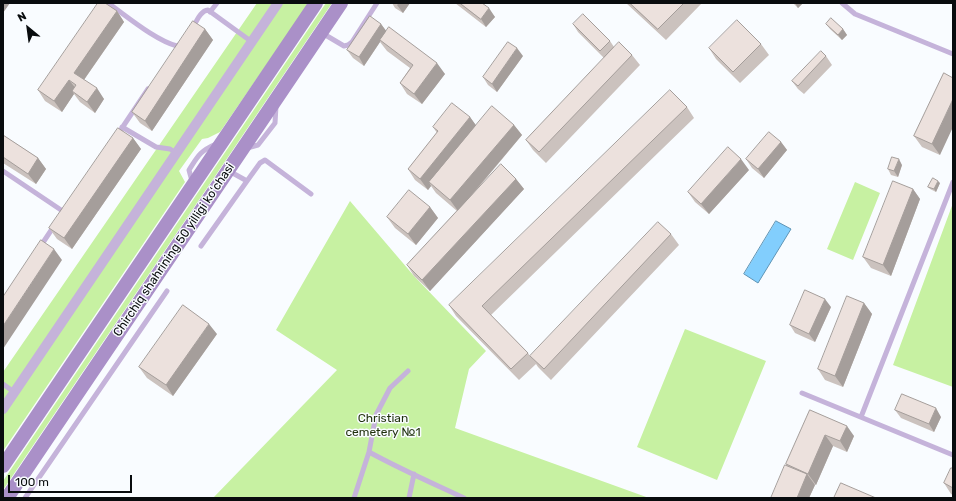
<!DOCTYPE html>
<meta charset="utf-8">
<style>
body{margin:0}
#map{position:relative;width:956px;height:501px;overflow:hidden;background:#f9fcff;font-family:Rubik,sans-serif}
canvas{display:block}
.frame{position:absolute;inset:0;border:4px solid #090c0e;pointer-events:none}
.north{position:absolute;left:8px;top:8px;width:40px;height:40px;-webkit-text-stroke:3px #f9fcff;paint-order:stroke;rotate:331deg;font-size:11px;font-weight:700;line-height:16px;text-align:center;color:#090c0e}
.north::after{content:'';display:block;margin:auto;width:14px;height:18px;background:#090c0e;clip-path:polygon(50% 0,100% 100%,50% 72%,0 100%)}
.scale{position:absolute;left:8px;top:475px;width:124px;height:18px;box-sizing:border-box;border:2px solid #090c0e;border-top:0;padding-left:5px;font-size:12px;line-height:14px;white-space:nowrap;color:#090c0e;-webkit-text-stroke:3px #f9fcff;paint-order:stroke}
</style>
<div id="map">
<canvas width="956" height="501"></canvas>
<div class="frame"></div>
<div class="north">N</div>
<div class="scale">100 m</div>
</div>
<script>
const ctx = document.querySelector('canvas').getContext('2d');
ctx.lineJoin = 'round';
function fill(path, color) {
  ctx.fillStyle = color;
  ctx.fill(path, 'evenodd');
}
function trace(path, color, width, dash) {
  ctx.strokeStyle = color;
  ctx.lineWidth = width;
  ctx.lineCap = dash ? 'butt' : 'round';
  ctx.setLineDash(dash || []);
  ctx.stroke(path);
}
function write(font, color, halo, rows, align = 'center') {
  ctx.font = font + ' Rubik,sans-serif';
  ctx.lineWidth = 3;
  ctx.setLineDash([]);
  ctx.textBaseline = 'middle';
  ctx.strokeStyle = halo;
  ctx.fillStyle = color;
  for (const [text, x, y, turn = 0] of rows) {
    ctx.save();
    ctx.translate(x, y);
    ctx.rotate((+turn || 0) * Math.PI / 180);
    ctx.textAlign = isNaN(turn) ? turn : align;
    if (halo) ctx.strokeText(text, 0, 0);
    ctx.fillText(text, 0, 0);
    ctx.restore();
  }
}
const green = new Path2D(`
 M257 3H309L220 132 208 138 202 139 179 171 185 182 3 451V372Z
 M326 3H332L3 490V481Z
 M855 182 880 193 853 260 827 249Z
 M350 201 414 276 486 351 469 369 455 428 649 498H213L337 370 276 330Z
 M953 203V387L893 365Z
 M685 329 766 361 717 480 637 447Z`);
const water = new Path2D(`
 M776 221 791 229 758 283 744 274Z`);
const service = new Path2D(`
 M108 3C128 17 155 40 177 46L181 44
 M842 3 855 14 953 54
 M210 12 217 3
 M193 27C197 21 200 11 208 10L252 42
 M322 33 344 46 348 45 352 42 377 3
 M122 127 156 147 170 149 176 153
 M118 134 148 89
 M247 148 258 145 275 123 276 106
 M3 171 64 212
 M192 181 189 170C198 156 200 151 216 144
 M247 181 260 163 265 160 311 194
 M201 246 247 181 229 171
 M40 247 54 226
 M408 371 390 388 376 415 369 452C400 469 432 483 464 498
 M3 384 14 392
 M802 393 953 455
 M861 417 953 182
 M25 498 167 291
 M354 498 369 452
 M409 498 414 474`);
const minor = new Path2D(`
 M3 409 278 3`);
const secondary = new Path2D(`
 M3 466 316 3
 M7 498 341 3`);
const wall = new Path2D(`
 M392 3H410L403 13 395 8Z
 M455 3H482L495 17 486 27Z
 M626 3H659L660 4V3H702L666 40Z
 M793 3H803L798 8Z
 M117 11 124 22 84 80 104 99 95 113 80 102 74 94 62 112 45 101 38 90Z
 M381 24 386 31 445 74 422 104 407 94 400 83 410 68 387 51 380 42 364 66 353 58 347 50Z
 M573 24 610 41 614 47 632 55 640 65 546 163 533 150 526 140 604 58 578 32Z
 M826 24 843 29 847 35 842 40 830 29Z
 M205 29 213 40 152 131 140 123 132 112Z
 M761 44 769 55 740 83 716 59 709 48Z
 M523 56 497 92 488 85 483 77Z
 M826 56 832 65 804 94 798 89 792 81Z
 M944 73 940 155 922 147 914 136Z
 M687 107 694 118 491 315 528 353 530 356 671 234 679 245 551 380 538 367 536 364 519 380 456 316 449 305Z
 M470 117 476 126 514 125 522 135 470 198 516 179 524 189 430 291 414 276 407 265 457 211 436 193 431 186 428 190 415 180 408 169 437 133 433 127Z
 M3 135 38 158 46 169 36 184 3 163Z
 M133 138 141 149 72 249 57 239 49 228Z
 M781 142 787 150 764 178 752 168 746 159Z
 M902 165 898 177 891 175 888 169Z
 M749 170 709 214 695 202 688 192Z
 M940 183 936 192 930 189 928 187Z
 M913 189 920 199 891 276 871 268 863 257Z
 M430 207 438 218 416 245 395 228 387 217Z
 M864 303 872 314 843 387 825 380 818 369Z
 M831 307 815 342 795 333 790 325Z
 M217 334 173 396 147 378 139 367Z
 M810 410 854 436 847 452 833 446 816 485 814 484 815 485 809 498H771L787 466 786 464Z
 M895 410 941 417 934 432 901 418Z
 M953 468V495L951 494 944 483Z`);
const shadedWall = new Path2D(`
 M3 3H10L3 13Z
 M399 3H410L403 13 397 5Z
 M795 3H803L798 8Z
 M489 8 495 17 486 27 481 19Z
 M117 11 124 22 81 84 74 73Z
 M381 24 387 32 380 40V42L364 66 359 57Z
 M205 29 213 40 152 131 145 121Z
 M843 29 847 35 842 40 838 35Z
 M517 48 523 56 497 92 492 84Z
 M437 63 445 74 422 104 414 94Z
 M69 80 77 90 72 91 74 94 62 112 54 101Z
 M97 88 104 99 95 113 87 102Z
 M953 99V127L940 155 932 144Z
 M470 117 478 128 429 182 431 186 428 190 420 179Z
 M514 125 522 135 458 211 450 200Z
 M133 138 141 149 72 249 64 238Z
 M781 142 787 150 764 178 758 169Z
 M38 158 46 169 36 184 28 174Z
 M741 159 749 170 709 214 701 204Z
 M899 159 902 165 898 177 894 171Z
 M516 179 524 189 430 291 422 280Z
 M938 181 940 183 936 192 934 189Z
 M913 189 920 199 891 276 883 265Z
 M430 207 438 218 416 245 408 234Z
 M54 249 62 260 3 349V326Z
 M825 299 831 307 815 342 809 334Z
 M864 303 872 314 843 387 835 376Z
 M209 324 217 334 173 396 166 385Z
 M936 408 941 417 934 432 929 424Z
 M847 426 854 436 847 452 840 441Z
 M825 435 833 446 816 485 808 474Z
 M807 474 815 485 809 498H797Z`);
const building = new Path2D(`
 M98 3H105L117 11 74 73 97 88 87 102 72 91 76 85 69 80 54 101 38 90Z
 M460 3H482L489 8 481 19Z
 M630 3H659L660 4V3H684L658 29Z
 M583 14 610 41 600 51 573 24Z
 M370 16 381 24 359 57 347 50Z
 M831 18 843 29 838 35 826 24Z
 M737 20 761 44 733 72 709 48Z
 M193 21 205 29 145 121 132 112Z
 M389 27 437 63 414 94 400 83 413 65 380 40Z
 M508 42 517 48 492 84 483 77Z
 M619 42 632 55 539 152 526 140Z
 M821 51 826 56 798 86 792 81Z
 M944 73 953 78V99L932 144 914 136Z
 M670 90 687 107 482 306 528 353 511 369 449 305Z
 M452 103 470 117 420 179 408 169 438 131 433 127Z
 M492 106 514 125 450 200 429 182Z
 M118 128 133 138 64 238 49 228Z
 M769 132 781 142 758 169 746 159Z
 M3 135 38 158 28 174 3 157Z
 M728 147 741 159 701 204 688 192Z
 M892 157 899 159 894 171 888 169Z
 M501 164 516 179 422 280 407 265Z
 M933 178 938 181 934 189 928 187Z
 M893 181 913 189 883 265 863 257Z
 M409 190 430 207 408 234 387 217Z
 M658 222 671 234 544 369 530 356Z
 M41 240 54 249 3 326V297Z
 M805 290 825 299 809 334 790 325Z
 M847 296 864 303 835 376 818 369Z
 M183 305 209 324 166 385 139 367Z
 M902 394 936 408 929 424 895 410Z
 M810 410 847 426 840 441 825 435 808 474 786 464Z
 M785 465 807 474 797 498H771Z
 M951 468H953V488L944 483Z
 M841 483 876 498H834Z`);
const streetNames = [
 ["Chirchiq shahrining 50 yilligi koʻchasi",174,250,-56]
];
const parkNames = [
 ["Christian",383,419],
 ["cemetery №1",383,433]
];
fill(green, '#c7f1a2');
fill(water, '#82cefd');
trace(water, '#5e94b5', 1);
trace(service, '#c5b3da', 5);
trace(minor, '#c5b3da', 10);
trace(secondary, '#aa90c8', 14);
fill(wall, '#cbc2be');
fill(shadedWall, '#a59e9b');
fill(building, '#ece1dd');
trace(building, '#a59e9b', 1);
write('12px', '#090c0e', '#f9fcff', streetNames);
write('12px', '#1f300c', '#f9fcff', parkNames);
</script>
